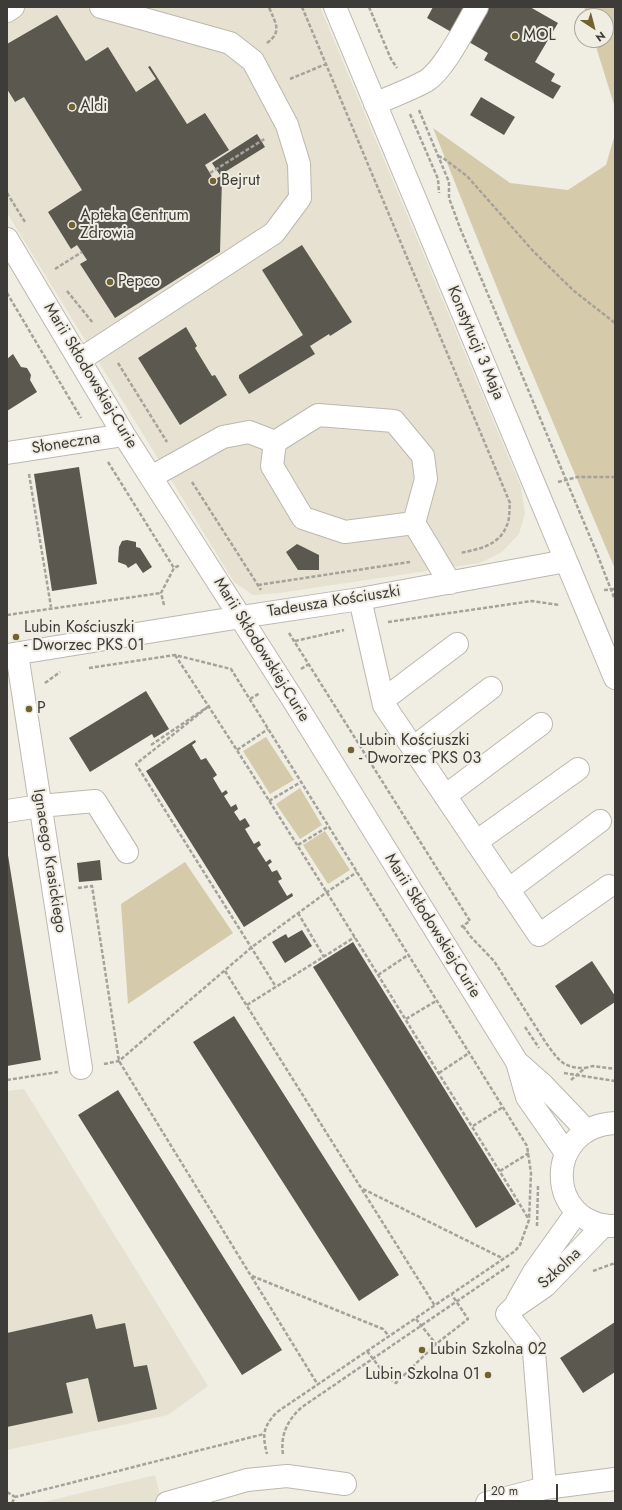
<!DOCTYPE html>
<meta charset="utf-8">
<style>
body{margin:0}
#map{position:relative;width:622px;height:1510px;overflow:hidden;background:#f0ede3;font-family:Jost,sans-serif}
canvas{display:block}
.frame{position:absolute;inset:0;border:8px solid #3e3c39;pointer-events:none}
.north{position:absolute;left:574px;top:8px;width:40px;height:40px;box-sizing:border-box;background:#f0ede3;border:1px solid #a9a69f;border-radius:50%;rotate:144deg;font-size:11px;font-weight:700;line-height:16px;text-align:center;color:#3e3c39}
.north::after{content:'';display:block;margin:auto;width:14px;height:18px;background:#726230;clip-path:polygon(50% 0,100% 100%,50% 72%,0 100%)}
.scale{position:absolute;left:484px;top:1484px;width:74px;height:18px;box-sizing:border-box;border:2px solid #3e3c39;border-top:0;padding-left:5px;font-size:12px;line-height:14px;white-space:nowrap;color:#3e3c39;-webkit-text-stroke:3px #f0ede3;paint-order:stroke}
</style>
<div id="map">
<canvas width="622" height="1510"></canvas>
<div class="frame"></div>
<div class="north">N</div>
<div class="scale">20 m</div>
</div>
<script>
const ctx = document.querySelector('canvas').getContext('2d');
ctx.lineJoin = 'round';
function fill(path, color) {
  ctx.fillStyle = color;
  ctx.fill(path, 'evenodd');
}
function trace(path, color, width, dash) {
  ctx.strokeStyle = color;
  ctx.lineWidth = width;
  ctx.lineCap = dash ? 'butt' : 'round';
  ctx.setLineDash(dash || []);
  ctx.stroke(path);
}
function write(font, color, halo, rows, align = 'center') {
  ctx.font = font + ' Jost,sans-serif';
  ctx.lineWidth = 4;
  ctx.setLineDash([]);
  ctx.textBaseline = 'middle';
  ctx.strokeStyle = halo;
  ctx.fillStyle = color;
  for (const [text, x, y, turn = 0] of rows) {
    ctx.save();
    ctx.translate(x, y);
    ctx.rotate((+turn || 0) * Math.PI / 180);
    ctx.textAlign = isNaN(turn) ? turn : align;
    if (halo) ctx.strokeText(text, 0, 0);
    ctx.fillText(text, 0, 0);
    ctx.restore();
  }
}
const built = new Path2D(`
 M7 7H320L521 487 525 513 519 534 502 552 480 563 279 593 253 595 234 582 7 213Z
 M24 1089 208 1386 168 1415 7 1450V1091Z
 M155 1475 162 1503H40Z`);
const green = new Path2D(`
 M584 7H615V108L594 40H606V16H587Z
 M433 128 510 183 568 190 606 165 615 134V569L514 330Z
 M266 737 294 780 270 794 243 751Z
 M300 788 322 825 300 839 276 804Z
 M325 831 350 870 328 884 303 845Z
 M185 862 233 933 128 1004 121 904Z`);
const building = new Path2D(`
 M433 7H530L558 23 535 62 555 74 551 81 561 86 553 99 484 60 488 53 427 18Z
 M57 15 85 60 86 61 108 47 136 92 156 79 148 67 150 66 187 124 205 113 229 150 205 165 214 180 221 176 222 178 220 252 115 318 80 264 87 260 77 245 71 249 48 212 82 190 24 97 15 102 7 89V44Z
 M481 97 515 117 504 135 470 115Z
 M257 134 265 147 220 175 212 163Z
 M302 245 352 322 330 336 329 334 310 346 315 354 249 394 239 378V375L303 335 262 270Z
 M186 327 197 346 195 348 212 376 215 375 227 395 180 425 138 358Z
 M13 354 21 367 27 368 31 375 30 380 37 392 7 411V359Z
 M79 467 97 584 52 591 34 474Z
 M127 540 136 542V547L140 548 152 567 143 573 136 563 128 568 126 565 118 562 119 547 122 541Z
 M297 544 319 555V570H298L286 552Z
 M146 691 169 729 154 738 152 734 90 772 69 738Z
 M195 740 196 742 192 745 201 760 206 758 217 775 213 778 222 793 226 790 228 793 224 796 231 807 236 804 238 809 234 812 240 821 245 818 250 826 245 829 254 844 259 841 261 845 257 848 266 862 270 859 272 862 268 865 272 872 277 870 282 879 278 881 287 896 292 893 293 896 244 927 146 771Z
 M7 849 41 1060 7 1066Z
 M100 860 102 880 79 882 77 863Z
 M302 930 312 946 285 963 272 942 286 934 288 938Z
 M353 942 516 1204 476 1228 313 967Z
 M592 961 615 996V1002L581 1025 555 986Z
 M234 1016 399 1275 359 1301 193 1042Z
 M118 1090 282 1350 242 1375 78 1115Z
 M92 1314 96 1329 125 1323 134 1367 147 1365 157 1409 98 1422 88 1378 66 1383 73 1413 7 1427V1333Z
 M615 1322V1372L583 1393 560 1358Z`);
const path = new Path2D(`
 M302 7 510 503C509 510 510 519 507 525 499 546 479 549 460 553
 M369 7 391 59 397 68
 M267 43C283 31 275 23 269 7
 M290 79 326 64
 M419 110 449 182V198L460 228 596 551 615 600
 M410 114 438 179 439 193
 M438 156 443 158 467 176 534 252 574 291 615 323
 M210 173 266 138
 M7 193 25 222
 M55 269 82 252
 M67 291 93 323
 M7 293 81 418
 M118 363 167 442
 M108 462 174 568
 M29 474 51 607
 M192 482 261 590
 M558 482 577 477H615
 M258 585 410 562
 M604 590 615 589
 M164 605 161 593 174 568 180 565
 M7 615 161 593
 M388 622 532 601 559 605
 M289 633 470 921 461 927
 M295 641 344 630
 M175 655C260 784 342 916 423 1048 458 1105 494 1161 528 1218
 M89 668 175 655 231 669 527 1146 531 1173 529 1220 520 1245 515 1251 277 1412C263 1427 262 1434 267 1454
 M301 669 309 664
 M45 683 60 672
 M250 699 260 693
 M151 745 209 706 136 764 276 987
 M237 750 268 729
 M269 801 301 782
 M298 845 329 826
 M78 888 92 886 119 1061 318 1385
 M298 913 324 957
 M463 926 471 937 494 961 546 1043C559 1060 562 1068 585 1068
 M225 971 435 1306
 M378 975 408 955
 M247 1005 355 937
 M406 1019 436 1001
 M525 1027 539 1048
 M104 1064 119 1061 252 947 327 892 357 872
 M439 1073 469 1053
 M564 1073 615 1081
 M7 1080 58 1072
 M571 1080 585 1068 593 1066 615 1069
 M473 1126 503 1107
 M500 1171 529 1153
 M363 1189 504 1259
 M537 1226 538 1185
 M593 1271 615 1263
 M252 1276 383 1329 389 1336
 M416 1319 436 1344
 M367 1351 387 1377 396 1383 436 1344 468 1319 452 1295
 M283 1454C280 1435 288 1419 302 1407L510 1265
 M7 1492 15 1497
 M12 1503 15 1497 264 1434`);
const minor = new Path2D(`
 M335 7 615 678
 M7 11 13 7
 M375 104C392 96 410 90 426 81 445 69 465 27 477 7
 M7 239 124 435 292 698 517 1062 527 1097 566 1153
 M81 359 274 233 300 198 299 164 287 125 253 61 230 43 101 7
 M7 453 124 435
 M151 477 223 437 249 432 275 442
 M414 523 345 532 303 518 272 466 275 442 318 415 394 421 423 456 426 479 414 523 450 583
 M360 599 384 705 539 935 609 886
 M17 654 81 1068
 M7 655 241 617 360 599 566 561
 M383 700 457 644
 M413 748 491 688
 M445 796 541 724
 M7 811 40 806 95 801 127 852
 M476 842 578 769
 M508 890 600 821
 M517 1062 543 1085 586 1130
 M615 1123C543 1127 545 1226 615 1226
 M517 1302 534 1272 577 1212
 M545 1488 615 1479
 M167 1503 247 1480 287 1476 345 1484
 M487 1503 545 1488 534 1352 530 1344 507 1314 513 1308 545 1286 603 1226`);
const markers = [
 [515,36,4,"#726230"],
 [72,107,4,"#726230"],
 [213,181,4,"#726230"],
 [72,225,4,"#726230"],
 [110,282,4,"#726230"],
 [16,637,4,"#726230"],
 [29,709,4,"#726230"],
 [351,750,4,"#726230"],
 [422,1350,4,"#726230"],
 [488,1375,4,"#726230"]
];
const poiNames = [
 ["MOL",523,36],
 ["Aldi",80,107],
 ["Bejrut",221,181],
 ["Apteka Centrum",80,216],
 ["Zdrowia",80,234],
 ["Pepco",118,282],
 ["Lubin Kościuszki",24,628],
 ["- Dworzec PKS 01",24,646],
 ["P",37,709],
 ["Lubin Kościuszki",359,741],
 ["- Dworzec PKS 03",359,759],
 ["Lubin Szkolna 02",430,1350],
 ["Lubin Szkolna 01",480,1375,"right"]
];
const streetNames = [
 ["Konstytucji 3 Maja",475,343,67],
 ["Marii Skłodowskiej-Curie",90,376,59],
 ["Słoneczna",66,444,-9],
 ["Tadeusza Kościuszki",334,602,-9],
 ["Marii Skłodowskiej-Curie",261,650,58],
 ["Ignacego Krasickiego",49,861,81],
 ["Marii Skłodowskiej-Curie",432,926,58],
 ["Szkolna",560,1269,-43]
];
fill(built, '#e6e1d0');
fill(green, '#d5caaa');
fill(building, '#5b5850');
trace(minor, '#bbb8af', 24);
trace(path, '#a5a29b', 2.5, [4, 2]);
trace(minor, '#fff', 22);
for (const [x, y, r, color] of markers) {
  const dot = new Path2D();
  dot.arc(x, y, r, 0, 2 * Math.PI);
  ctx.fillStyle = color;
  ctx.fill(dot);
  trace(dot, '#f0ede3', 1.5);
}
write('16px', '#3e3c39', '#f0ede3', poiNames, 'left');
write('16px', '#3e3c39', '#f0ede3', streetNames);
</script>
